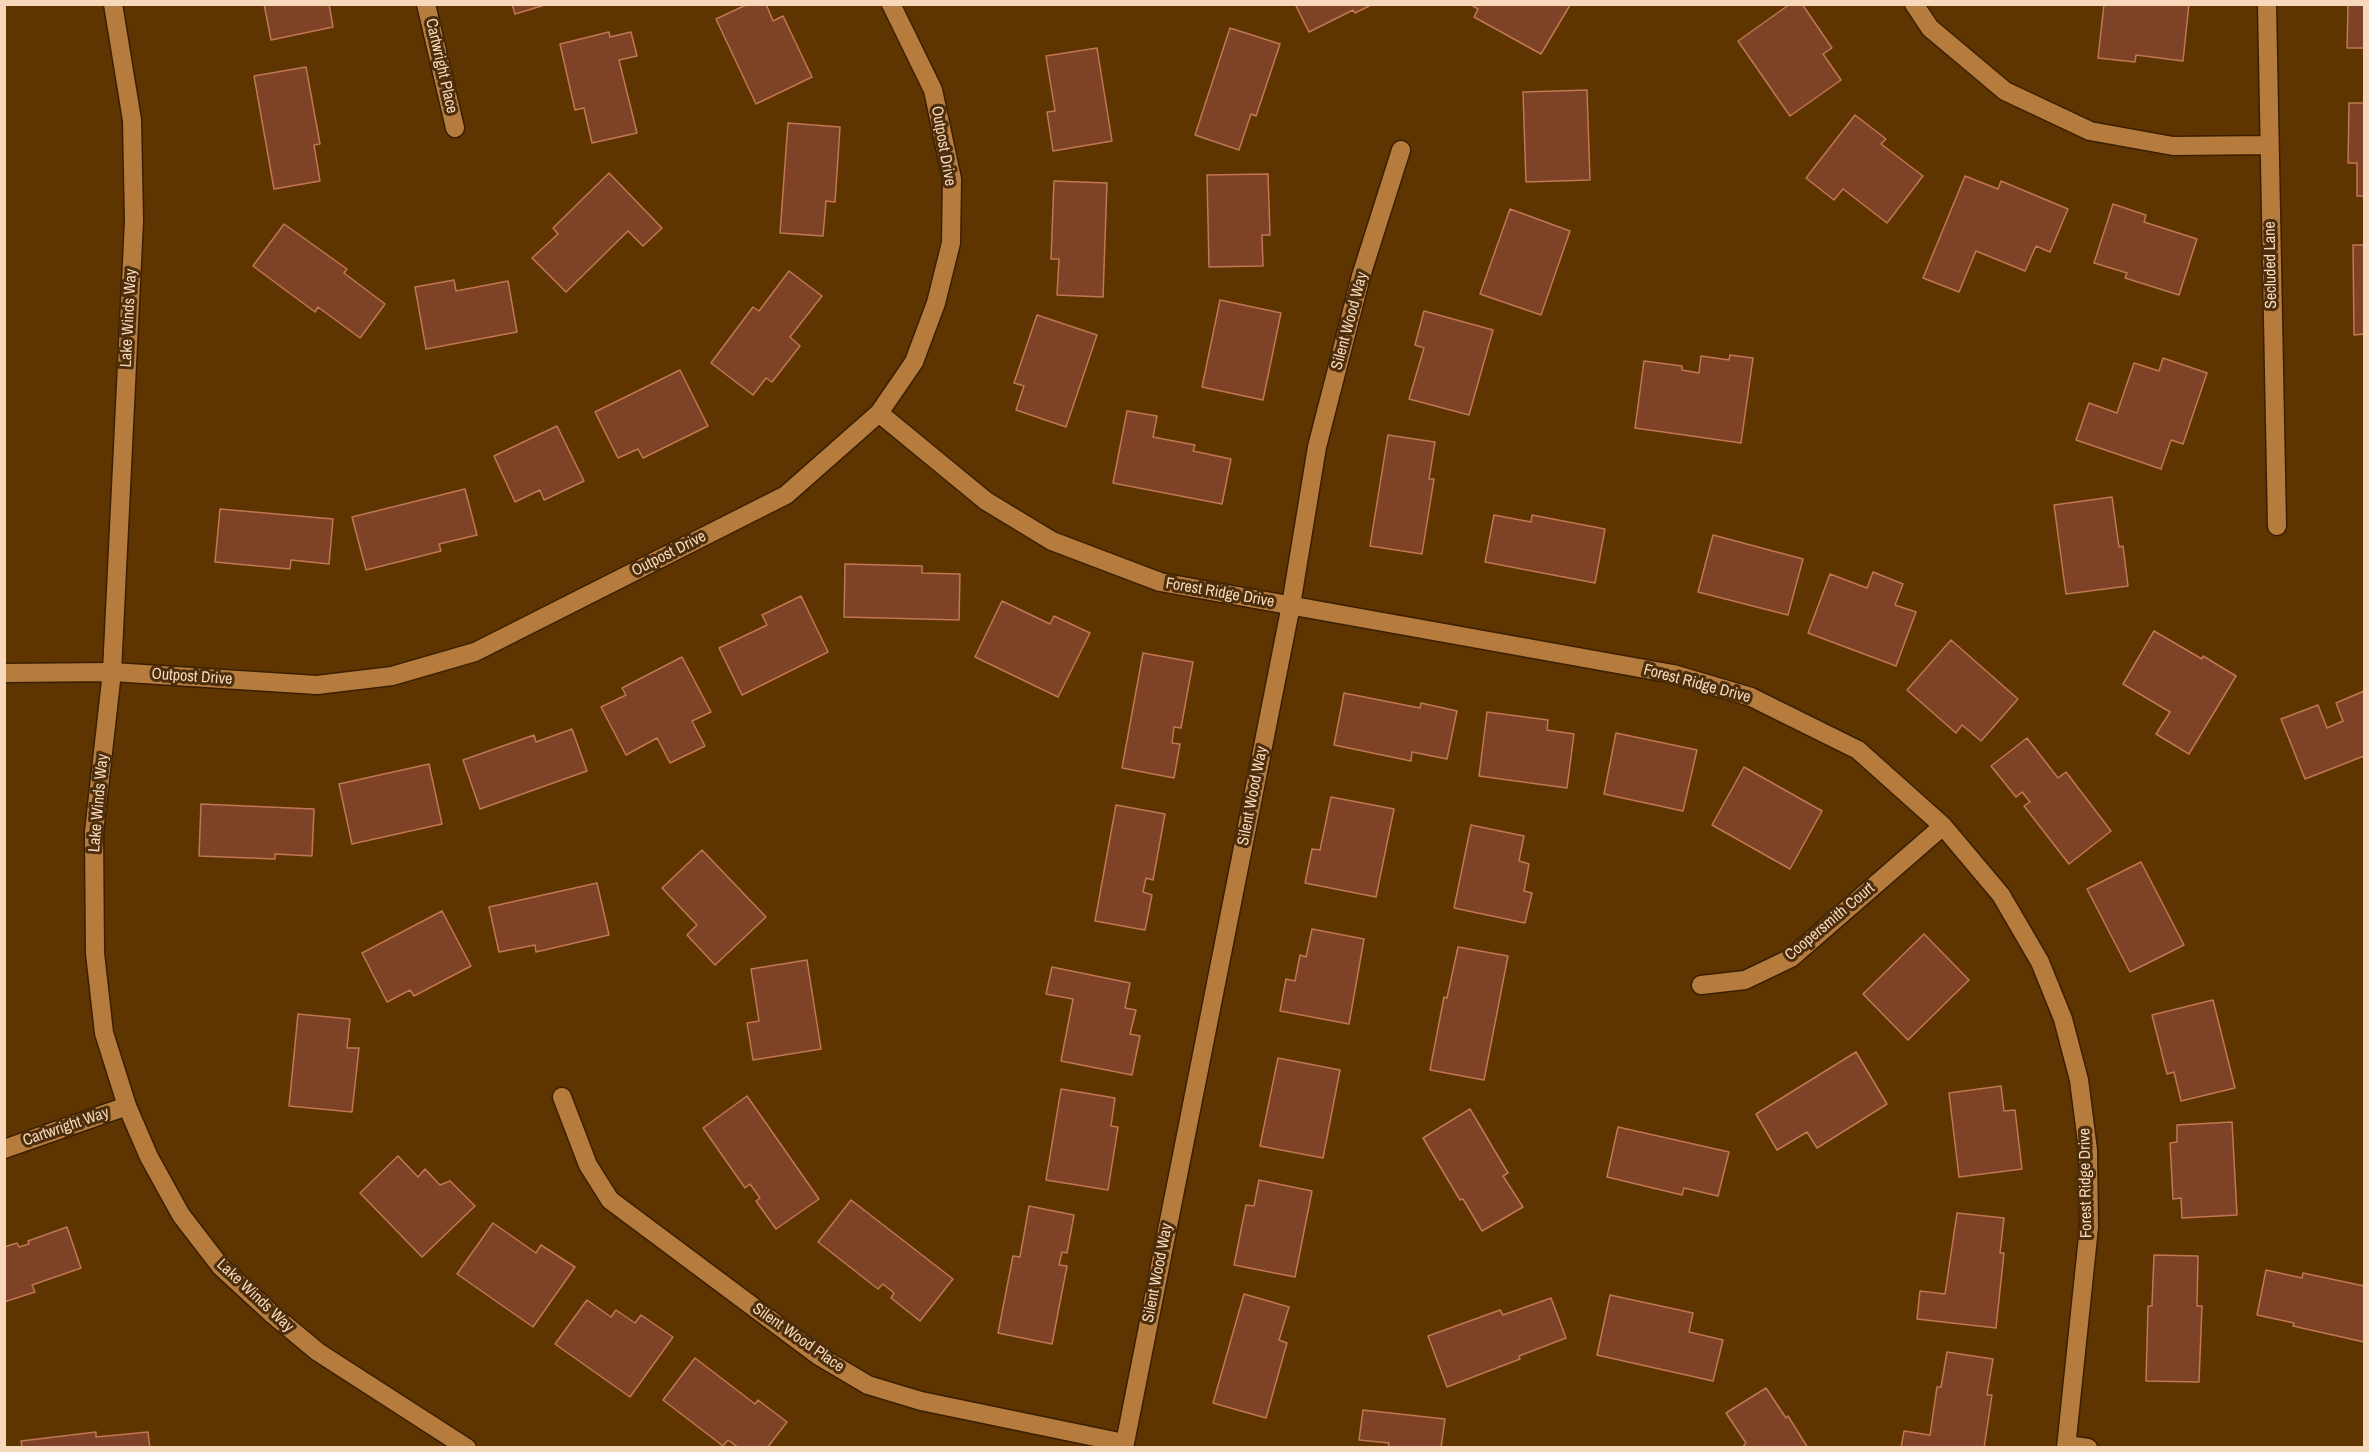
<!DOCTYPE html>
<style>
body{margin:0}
#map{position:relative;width:2369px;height:1452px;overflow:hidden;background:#5e3500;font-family:"Archivo Narrow",sans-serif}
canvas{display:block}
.frame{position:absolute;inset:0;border:6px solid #f7d8ba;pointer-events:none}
</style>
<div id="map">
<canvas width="2369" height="1452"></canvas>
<div class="frame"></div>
</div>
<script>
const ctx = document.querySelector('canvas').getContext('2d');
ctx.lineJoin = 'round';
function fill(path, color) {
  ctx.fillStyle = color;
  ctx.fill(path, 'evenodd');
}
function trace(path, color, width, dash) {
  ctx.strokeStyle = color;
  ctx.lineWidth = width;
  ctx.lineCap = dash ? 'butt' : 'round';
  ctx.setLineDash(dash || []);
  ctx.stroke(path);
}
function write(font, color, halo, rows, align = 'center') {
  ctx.font = font + ' "Archivo Narrow",sans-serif';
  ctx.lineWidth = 6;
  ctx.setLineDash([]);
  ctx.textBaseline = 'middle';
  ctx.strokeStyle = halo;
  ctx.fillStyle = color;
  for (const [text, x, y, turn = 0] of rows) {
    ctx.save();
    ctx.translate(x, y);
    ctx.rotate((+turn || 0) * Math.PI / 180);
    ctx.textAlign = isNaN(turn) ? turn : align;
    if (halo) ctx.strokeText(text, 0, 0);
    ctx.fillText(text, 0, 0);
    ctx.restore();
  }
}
const building = new Path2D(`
 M264 4H329L333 27 271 40Z
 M512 4H548L515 14Z
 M748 4H766L773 21 783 16 812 77 756 104 716 19Z
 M1295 4H1373L1355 13 1353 10 1309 32Z
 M1470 4H1569L1570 5 1541 54 1474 17 1478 9Z
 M1790 4H1802L1832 48 1823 54 1841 80 1790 116 1738 41Z
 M2104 4H2189L2183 61 2136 55 2135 62 2098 58Z
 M2344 4H2364V48H2347L2348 6Z
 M1230 28 1280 44 1256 116 1251 114 1239 150 1195 135Z
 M609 32 610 37 631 32 637 56 619 60 637 133 592 143 584 108 575 110 560 44Z
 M1097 48 1112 141 1053 151 1047 112 1055 111 1046 56Z
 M306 67 320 144 314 145 320 181 274 189 254 76Z
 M1587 90 1590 180 1526 182 1523 92Z
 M2349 103H2364V196H2357V163H2348Z
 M1855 115 1886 139 1881 144 1923 176 1887 223 1843 189 1834 200 1806 178Z
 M788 123 840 127 835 202 826 201 823 236 780 233Z
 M609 173 662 228 643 246 628 231 566 292 532 258 558 234 553 228Z
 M1268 174 1270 235H1262L1263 266 1209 267 1207 175Z
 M1965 176 1998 189 2001 181 2068 209 2050 252 2036 246 2025 271 1976 251 1959 292 1923 278Z
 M1054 181 1107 183 1103 297 1057 295 1059 259H1051Z
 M2113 204 2146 215 2144 222 2197 239 2179 295 2125 278 2127 273 2094 263Z
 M1510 209 1570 231 1541 315 1480 294Z
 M284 224 347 269 344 273 385 304 360 338 318 307 315 312 253 266Z
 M2353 245H2364V334L2354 335Z
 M789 271 822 296 790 337 800 346 772 382 766 378 753 395 711 363 753 307 759 311Z
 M454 280 456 291 508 281 517 332 426 349 415 287Z
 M1220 300 1281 313 1263 400 1202 387Z
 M1424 311 1493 330 1469 415 1409 399 1424 348 1415 345Z
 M1037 315 1097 335 1066 427 1016 410 1024 386 1014 383Z
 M1730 355 1753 358 1741 443 1635 428 1644 361 1682 366V370L1699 373 1701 356 1729 360Z
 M2163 358 2207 373 2183 444 2171 440 2161 469 2076 440 2089 403 2117 413 2134 363 2159 371Z
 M680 370 708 426 643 458 638 449 618 458 595 412Z
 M1127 411 1157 416 1153 437 1195 445 1193 451 1231 459 1222 504 1113 483Z
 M557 426 584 481 544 500 540 490 515 502 494 456Z
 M1388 435 1435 442 1429 479H1434L1422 554 1370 546Z
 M465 489 477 535 439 544 441 551 366 570 352 517Z
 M2112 497 2119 547 2123 546 2128 586 2066 594 2054 505Z
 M220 509 333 519 329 564 291 560 290 569 215 562Z
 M1494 515 1531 522 1532 515 1605 529 1595 583 1485 562Z
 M1713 535 1803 559 1788 615 1698 592Z
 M845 564 922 566V573L960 574 959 620 844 617Z
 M1873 572 1903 584 1895 605 1916 612 1896 666 1808 633 1830 574 1867 588Z
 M801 596 828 652 742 695 719 648 767 625 762 615Z
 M1002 601 1050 624 1054 616 1090 633 1058 697 975 657Z
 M2154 631 2202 659 2203 656 2236 676 2189 754 2156 734 2170 712 2123 684Z
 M1951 640 2018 699 1981 741 1962 725 1956 733 1907 690Z
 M1143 653 1193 662 1181 728 1174 727 1172 743 1180 744 1174 778 1122 768Z
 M682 657 711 712 692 721 705 746 670 763 657 738 626 755 601 707 626 695 622 688Z
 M2364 691V756L2305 779 2281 719 2318 705 2327 728 2343 721 2336 703Z
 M1344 693 1420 708 1421 703 1457 711 1447 759 1412 752 1411 761 1334 745Z
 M1487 712 1548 720 1547 730 1574 734 1567 788 1479 776Z
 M572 729 587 771 480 809 463 760 534 735 536 742Z
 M1616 733 1697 750 1683 811 1604 794Z
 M2027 738 2058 778 2066 772 2111 831 2069 864 2024 806 2030 802 2022 792 2016 797 1991 766Z
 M429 764 442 824 352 844 339 784Z
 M1744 767 1822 811 1790 869 1712 825Z
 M1331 797 1394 809 1376 897 1305 883 1312 849 1320 850Z
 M201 804 314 809 312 856 275 854V859L199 856Z
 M1116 805 1165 814 1153 880 1146 878 1143 892 1152 895 1145 930 1095 921Z
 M1471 825 1524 836 1519 861 1529 864 1524 891 1532 893 1525 923 1454 908Z
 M702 850 766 917 715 965 687 935 697 925 662 888Z
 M2141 862 2184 945 2130 972 2087 889Z
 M597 883 609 935 536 952 535 945 499 952 489 907Z
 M442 911 471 966 414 996 410 990 387 1002 362 953Z
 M1312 929 1364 939 1349 1024 1280 1011 1286 979 1295 981 1300 955 1306 957Z
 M1924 934 1969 980 1908 1040 1863 994Z
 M1458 947 1508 956 1484 1080 1430 1070 1444 997 1447 998Z
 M807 960 821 1049 753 1060 747 1023 759 1021 751 969Z
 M1052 967 1130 983 1125 1008 1136 1010 1130 1034 1140 1036 1132 1075 1061 1061 1073 999 1046 994Z
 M2213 1000 2235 1088 2181 1101 2174 1072 2167 1074 2152 1015Z
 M298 1014 350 1019 347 1048H359L352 1112 289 1106Z
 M1856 1052 1887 1104 1817 1148 1807 1132 1777 1150 1756 1114Z
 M1278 1058 1340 1070 1323 1158 1260 1146Z
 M2001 1086 2004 1111 2015 1110 2022 1169 1959 1177 1949 1093Z
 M1061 1089 1115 1098 1111 1126 1118 1127 1108 1190 1046 1180Z
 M747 1096 819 1199 776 1229 756 1201 760 1198 750 1184 745 1188 703 1128Z
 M1470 1109 1508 1173 1503 1176 1523 1207 1482 1231 1463 1199 1460 1200 1423 1138Z
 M2232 1122 2237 1215 2182 1218 2181 1198 2173 1199 2170 1143 2177 1142V1125Z
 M1618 1127 1729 1152 1718 1196 1684 1188 1682 1195 1607 1177Z
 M398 1156 418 1177 425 1169 440 1185 450 1181 475 1206 422 1257 360 1193Z
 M1259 1180 1312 1191 1295 1277 1234 1265 1246 1205 1254 1206Z
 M851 1200 953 1279 920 1321 891 1298 894 1293 883 1284 878 1289 818 1242Z
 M1029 1206 1074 1215 1067 1253 1062 1252 1059 1265 1067 1266 1052 1344 998 1333 1013 1256 1020 1257Z
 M1957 1213 2004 1218 2000 1253H2004L1996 1328 1917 1319 1920 1291 1945 1294Z
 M493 1223 536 1253 541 1245 575 1267 533 1327 457 1274Z
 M67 1227 81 1268 32 1285 35 1292 4 1302V1247L17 1243 19 1247 29 1244 28 1241Z
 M2154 1255 2198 1256 2197 1306H2202L2199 1382 2146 1381 2148 1306H2152Z
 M2266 1270 2302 1278 2303 1273 2364 1286V1342L2293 1326 2294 1323 2257 1315Z
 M1244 1294 1289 1307 1279 1340 1287 1343 1266 1418 1213 1403Z
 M1610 1295 1693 1313 1689 1332 1723 1340 1713 1381 1597 1355Z
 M1551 1298 1566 1338 1519 1356 1520 1359 1447 1387 1428 1336 1500 1310 1503 1315Z
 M587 1300 611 1317 616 1310 635 1323 641 1315 673 1337 630 1397 555 1344Z
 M1947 1352 1993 1359 1987 1395H1992L1984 1448H1901L1904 1431 1930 1435 1937 1387H1941Z
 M695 1358 755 1404 758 1400 787 1422 767 1448H739L728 1440 723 1446 663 1400Z
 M1766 1388 1786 1418 1788 1416 1808 1448H1742L1746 1443 1726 1413Z
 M1363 1410 1445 1419 1441 1448H1388L1389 1443 1359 1440Z
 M96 1432V1437L148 1432 150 1448H22L21 1441Z`);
const street = new Path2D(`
 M426 4 455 128
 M1914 4 1930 28 2005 91 2090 131 2173 146 2269 145
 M2267 4 2277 526
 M879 413 986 501 1052 541 1160 582 1673 674 1751 697 1858 750 1943 826 2001 895 2040 962 2063 1019 2079 1080 2088 1150 2089 1227 2066 1448
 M4 673 112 672 317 685 392 676 475 652 786 495 879 413 914 362 936 303 951 243 952 179 933 90 891 4
 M1701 985 1745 980 1791 958 1943 826
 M562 1097 588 1165 610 1200 819 1356 868 1385 921 1401 1124 1443
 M4 1149 127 1106
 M2067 1445 2088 1448
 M1124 1448 1291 605 1317 447 1361 276 1401 150`);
const secondary = new Path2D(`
 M113 4 132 120 134 221 112 672 94 832 95 953 104 1033 127 1106 149 1157 181 1215 221 1267 271 1313 318 1352 467 1448`);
const streetNames = [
 ["Cartwright Place",441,66,77],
 ["Outpost Drive",943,146,80],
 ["Secluded Lane",2271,265,-91],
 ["Lake Winds Way",129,318,-87],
 ["Silent Wood Way",1350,321,-75],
 ["Outpost Drive",669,554,-27],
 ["Forest Ridge Drive",1220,593,10],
 ["Outpost Drive",192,677,4],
 ["Forest Ridge Drive",1697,684,15],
 ["Silent Wood Way",1253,796,-79],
 ["Lake Winds Way",99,803,-85],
 ["Coopersmith Court",1830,922,-40],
 ["Cartwright Way",66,1127,-19],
 ["Forest Ridge Drive",2086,1183,-91],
 ["Silent Wood Way",1158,1273,-79],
 ["Lake Winds Way",255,1296,43],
 ["Silent Wood Place",798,1338,35]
];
fill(building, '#7e4326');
trace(building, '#c17753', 1.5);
trace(street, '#3b1f00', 21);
trace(secondary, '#3b1f00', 21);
trace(street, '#b57c3e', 18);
trace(secondary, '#b57c3e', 18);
write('16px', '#f7d8ba', '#4c2e0c', streetNames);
</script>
